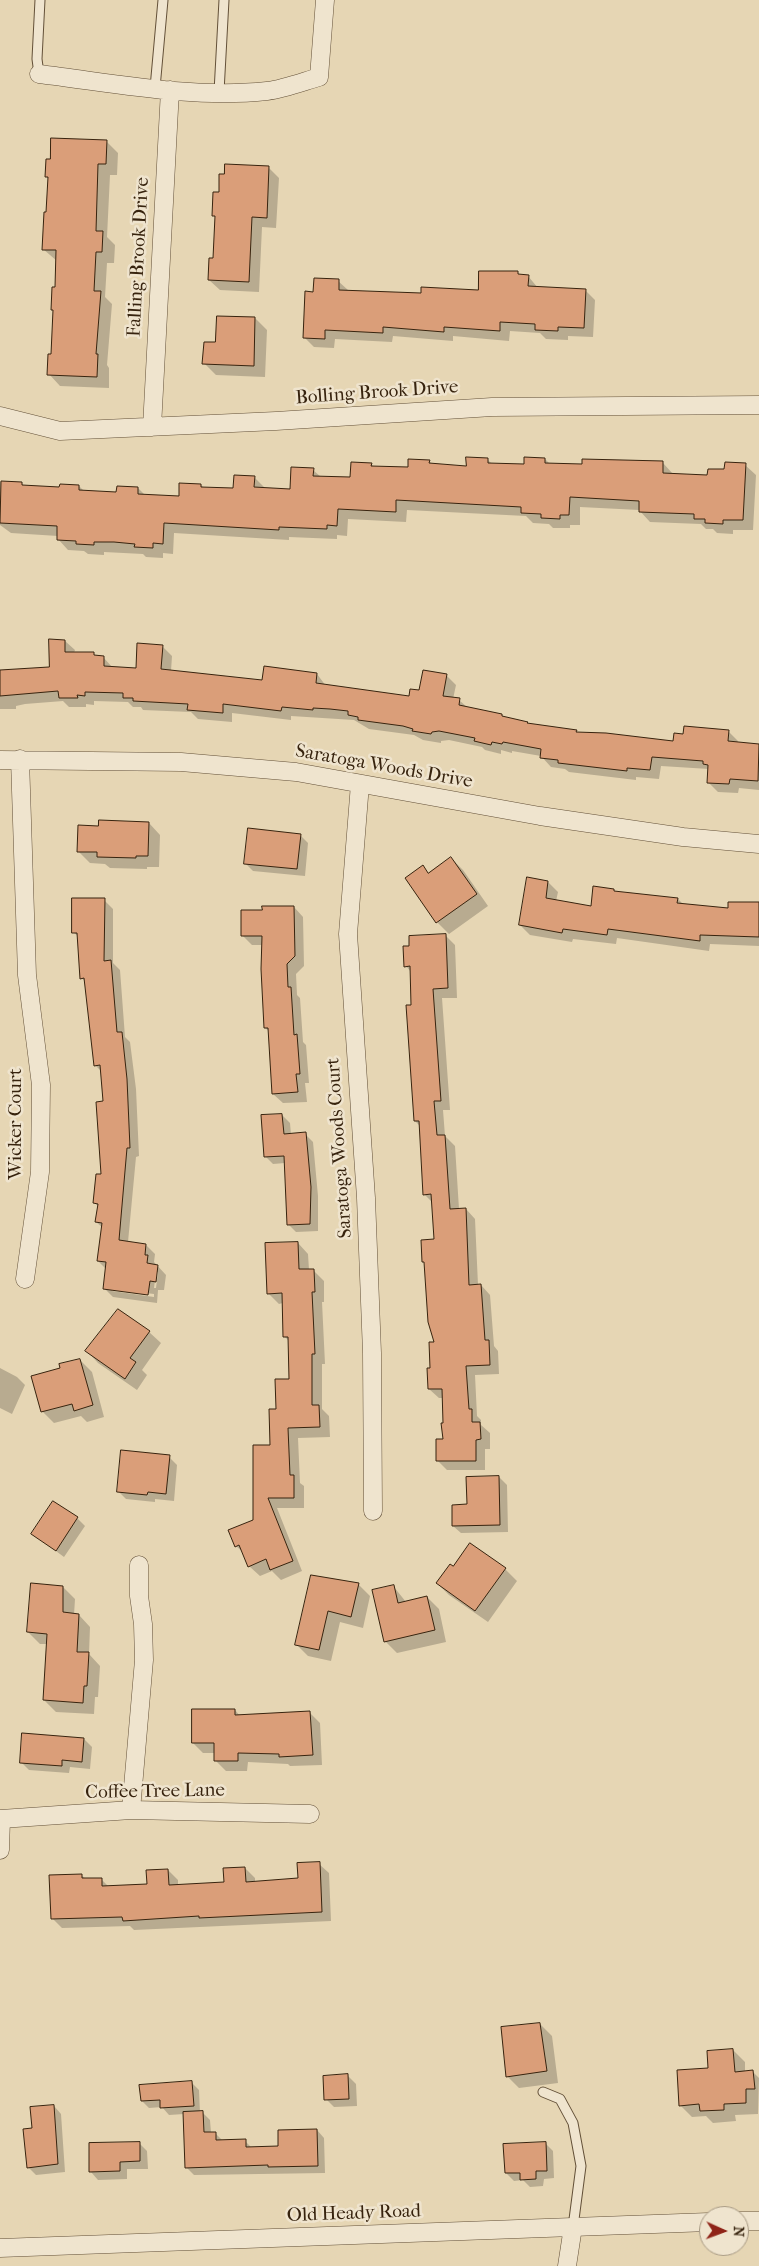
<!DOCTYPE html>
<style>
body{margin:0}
#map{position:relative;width:759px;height:2266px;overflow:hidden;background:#e6d6b4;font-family:"IM FELL French Canon",serif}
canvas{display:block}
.north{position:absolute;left:699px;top:2206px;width:50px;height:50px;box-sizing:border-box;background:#efe4ce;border:1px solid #a59781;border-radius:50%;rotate:92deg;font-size:14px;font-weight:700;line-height:20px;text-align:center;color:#37230e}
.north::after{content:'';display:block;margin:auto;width:18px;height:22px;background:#8f2418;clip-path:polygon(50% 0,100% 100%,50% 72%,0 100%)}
</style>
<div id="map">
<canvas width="759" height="2266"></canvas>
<div class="north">N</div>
</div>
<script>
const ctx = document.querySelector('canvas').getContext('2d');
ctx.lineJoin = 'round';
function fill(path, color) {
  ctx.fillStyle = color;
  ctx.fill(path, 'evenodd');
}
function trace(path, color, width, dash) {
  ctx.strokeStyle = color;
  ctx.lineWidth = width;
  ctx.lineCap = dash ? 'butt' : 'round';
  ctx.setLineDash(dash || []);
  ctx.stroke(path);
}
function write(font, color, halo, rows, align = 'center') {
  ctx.font = font + ' "IM FELL French Canon",serif';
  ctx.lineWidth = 5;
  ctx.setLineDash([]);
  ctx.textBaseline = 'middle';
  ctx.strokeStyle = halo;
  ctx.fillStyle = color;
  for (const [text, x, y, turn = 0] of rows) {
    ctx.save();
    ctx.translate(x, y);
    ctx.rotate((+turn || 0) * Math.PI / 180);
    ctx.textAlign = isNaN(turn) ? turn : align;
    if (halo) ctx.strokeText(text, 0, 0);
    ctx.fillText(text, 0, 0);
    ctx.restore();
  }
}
const shadow = new Path2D(`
 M107 142 118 153 117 175H110L107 237 115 245 114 263H107L105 297 112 304 107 365 109 368V388L60 386 49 374 52 355 57 261 43 249 49 180 46 176Z
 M268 167 279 178 276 228 262 227 259 292 220 290 209 280 214 260 216 218 213 215 220 194Z
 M517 272 520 276H528L538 288 585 290 595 300 593 337 568 336V340L546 339 540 333 510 331 509 341 453 336V341L393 336 392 342 335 339 334 348 314 347 304 337 314 293 338 281 348 290 422 295 479 291Z
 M255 318 267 330 265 377 216 375 204 363 216 344Z
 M545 459 551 465 583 466 663 463 673 474 708 476 745 465 756 475 753 530H733V534L717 533 713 529H706L701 524 650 522 639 510 580 507V525H570V528H553L549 524 533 523 526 516 407 510 406 522 348 519 347 536 337 535V539L289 537V540L174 533 173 554 163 553V558L146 557 143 554 104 552V555L88 554 84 551 68 550 58 539V536L11 533 0 525V482L21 483 25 487 61 489 79 486 84 491 117 493 138 488 145 495 180 497 201 485 204 488 235 490 254 477 265 488 291 490 313 470 321 477 352 478 371 464 374 467 409 469 429 461 433 465 467 467 488 460 492 464 525 465Z
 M65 641 75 650 74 653 93 654 96 657H103L113 668 137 669 162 646 172 656 171 671 263 681 317 674 326 686 410 698 447 676 456 685 453 699 459 700 468 708 501 715 504 718 529 725 576 731 579 734 674 743 728 731 738 741 737 743 759 745V790L739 788 738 793 718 792 708 782 709 769 661 766 659 779 636 777V780L569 772 565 769 551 767 541 756 512 751V753L501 750V754L485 750 482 747 449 740 441 741V743L423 740 414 735 369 729 354 720 291 716V720L232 713V722L198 719 191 712 143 710 141 707H133L128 702 94 701V705L86 704V707H69L63 701 25 704 16 706V709H0V671L50 668Z
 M149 823 160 835 159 867H147V869L110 868 105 864 90 863 78 851 100 827Z
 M300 835 308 843 305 876 253 871 245 863Z
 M451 858 463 870 488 906 449 934 437 922 423 867 429 874Z
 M548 882 558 892 556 901 592 907 614 890 616 893 678 899 683 904 729 909 759 904V946L710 944 709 951 617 938 616 944 573 939 572 942 530 935 520 925Z
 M104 900 113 909V963L120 970 125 1037 130 1042 136 1089 139 1156 136 1157 128 1242 146 1245 155 1254 154 1262 166 1275 164 1290H158L157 1303 113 1297 104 1288 106 1269 98 1261 103 1228 96 1222 99 1207 94 1202 102 1176 104 1102 102 1072 95 1065 86 983 82 978 79 937 73 932ZM156 1272H158L156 1288H154ZM112 1289 154 1294V1297L112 1291Z
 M294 907 303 917 304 966 296 974 297 995 300 998 303 1042 306 1045 309 1083H305L307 1102 283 1103 273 1094 270 1032 265 1028 263 945H252L242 935 263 911Z
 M445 935 455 945 457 998H442L450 1110H443L445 1136 455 1146 459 1209H466L475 1219 478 1285H481L490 1295 494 1346 498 1351 499 1374 475 1375 477 1416 481 1420V1425L490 1433V1449H485V1470H447L438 1461 444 1441V1398H439L429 1389 436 1343 435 1240 433 1203 424 1194 420 1126 415 1121 411 972 406 966 410 947Z
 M282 1115 290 1123 291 1135 305 1134 313 1142 318 1196V1231L296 1232 288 1224 285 1163 273 1164 265 1156Z
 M298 1243 308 1254 309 1270H313L324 1281V1302H322L325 1364H322V1409L329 1416 330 1437 298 1438 300 1483 304 1486V1508H277L302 1571 281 1580 272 1571 260 1576 249 1566 245 1554 236 1546 255 1520 277 1410 290 1380 289 1341 284 1336 283 1303 279 1304 268 1293Z
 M119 1310 149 1332 161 1343 142 1370 147 1375 137 1390 98 1363 87 1351Z
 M80 1360 92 1372 104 1417 87 1422 81 1416 54 1423 42 1411 62 1369Z
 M0 1368 17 1377 25 1385 12 1414 0 1408Z
 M169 1457 177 1465 174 1501 155 1499V1502L126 1499 118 1491Z
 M499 1477 507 1485 508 1532 461 1533 453 1526 468 1506Z
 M53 1502 77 1518 85 1526 64 1557 33 1534Z
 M471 1544 505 1569 517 1581 488 1622 449 1595 437 1583 453 1568Z
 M312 1576 358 1584 370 1596 363 1628 340 1622 331 1661 308 1656 297 1645Z
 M63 1587 75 1599 74 1615H79L90 1627 89 1654 100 1666 98 1697H95L94 1714 56 1712 44 1700 48 1644H40L28 1632Z
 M394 1587 406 1602 427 1597 439 1609 446 1642 397 1653 385 1641Z
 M235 1710 240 1716 310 1713 320 1723 322 1765 290 1766 288 1764 248 1762 247 1771H226L216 1761V1753H203L193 1743Z
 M84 1739 92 1747 90 1769 70 1767 69 1773 29 1770 21 1762Z
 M319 1864 329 1873 331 1921 134 1930 130 1926 62 1928 52 1918 81 1875 86 1879H101L109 1887 149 1885 168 1870 178 1880V1886L225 1883 245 1868 255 1878V1883L299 1879Z
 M540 2024 552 2036 558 2083 519 2088 507 2076Z
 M733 2050 745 2062V2072H753L759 2078 758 2114 735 2115 736 2121 713 2123 706 2116 692 2117 680 2105 710 2069Z
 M348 2076 356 2084 357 2106 334 2107 326 2099Z
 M192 2083 199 2090 200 2113H203L210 2120 211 2133H215L223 2141H245L252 2148 279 2147 317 2130 324 2138 325 2173 194 2175 186 2167 184 2114 169 2115 162 2107 149 2108 142 2101Z
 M54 2106 61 2114 65 2172 36 2175 28 2167 33 2129Z
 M139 2143 147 2151 148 2169H127V2179L98 2180 91 2172Z
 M545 2143 553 2151 554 2178 544 2179 543 2186 530 2187 523 2180 514 2181 506 2173Z`);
const building = new Path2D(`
 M51 138 107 140 106 164H98L96 231H103L102 252H96L94 291H101L96 354H98L97 377 47 375 48 354H51L53 310H51L52 287H55L56 250H42L44 212H46L48 177H45L46 159H50Z
 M225 164 269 166 267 218 252 217 249 282 208 280 209 258H213L215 216H212L213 192H219V174H224Z
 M479 271H518V274L529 275 528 286 586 289 584 328 558 327V331L535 330V324L500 322V331L444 327V332L383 327V333L325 330V339L303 338 305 291 313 292 314 278 339 279V290L421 293V287L478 290Z
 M217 316 255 317 254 366 202 364 204 342H215Z
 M466 457 488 458V463L524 464V457L545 458V463L582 464V459L663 461V473L707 475 708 469H724L725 462 746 463 743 520H723V524L705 523V519H694V514L639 512V501L570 497 569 515H560V519L541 518V514L521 513V507L396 500V512L338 509 337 526 327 525V529L279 527V530L164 523 163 544 153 543V548L134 547 135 544 114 542H94V545L76 544V541L57 540V526L0 523 1 481 22 482V485L59 487 60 484 79 485V490L116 492 117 486 138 487V494L179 496V483L201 484V487L233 488 234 475 255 476 254 487 290 489 291 467 314 468 313 476 350 477 351 462 372 463 371 466 408 467V459L430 460 429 463 466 466Z
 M49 639 65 640V652H94V655L104 656V666L136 668 137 643 163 645 161 669 262 680 264 666 317 673 316 683 409 696 410 689 419 690 423 670 447 674 443 696 460 698 459 705 502 714V716L528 722 527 723 577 730 576 732 606 733 673 741 674 733 683 734 684 726 729 730 728 741 759 744 758 781 730 779 729 784 707 783 708 765 703 764V761L652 757 650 770 627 768V771L558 763V760L540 758 541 749 503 742 502 744 492 742 491 745 474 741 475 738 439 731 432 732 431 734 412 731 413 729 403 726 358 720V717L348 715V711L330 709 313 708V710L282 707 281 711 223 704V713L187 710 188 704 133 701V698H123V693L85 692V696L77 695 78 698H59L58 691 0 696V670L49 667Z
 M99 820 149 822 148 856H136V858L97 857V852H77L78 825 98 826Z
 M248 828 301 834 297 869 244 864Z
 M451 857 477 894 436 923 405 878 423 865 428 873Z
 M527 877 548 881 546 898 591 906 593 886 614 889V891L678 898 677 903 728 908V902H759V937L700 935V941L608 929 607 935 563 929 562 933 519 925Z
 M72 898H105L104 961 111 960 117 1032H122L127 1079 130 1148H127L119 1240 146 1244 145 1255H148L147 1263 158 1265 156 1282 150 1281 148 1295 103 1289 106 1262 97 1261 102 1223 95 1222 98 1204 93 1203 96 1174H101L96 1102 103 1101 100 1065 94 1066 84 978 80 979 77 933H72Z
 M262 906H294L295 956 287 964 288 987H291L294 1035 297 1034 300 1074H296L298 1092 272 1094 268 1028H264L261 969 262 936H241V910H262Z
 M446 934 448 988 433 989 441 1101H434L437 1135H445L450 1209 466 1208 469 1285 481 1284 485 1340H489L490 1365 466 1366 469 1409H472V1422H480L481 1439 476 1440V1461H436V1439H443L441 1423H443L442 1389H428L427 1368H430L429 1342H434L428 1322 424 1262H422L421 1240 434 1239 431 1194 423 1195 419 1121H414L406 1005H411L410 966 404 967 403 946H409V936Z
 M282 1114 284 1134 306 1132 311 1187 310 1224 287 1225 284 1156 264 1157 261 1115Z
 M298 1242 299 1269H314L315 1292H312L315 1354H312V1405H319L320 1427 288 1428 290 1475H294V1498H268L293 1561 270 1570 266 1559 248 1567 239 1545 235 1547 228 1530 253 1520V1445H270L269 1409H276L275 1379H289L288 1337H283L282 1293 267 1294 265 1243Z
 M118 1309 150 1331 130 1358 136 1362 125 1379 85 1351Z
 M80 1359 93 1405 74 1411 72 1404 41 1412 31 1376 60 1368 59 1364Z
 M121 1450 170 1455 166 1494 148 1492 147 1495 117 1492Z
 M499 1476 500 1525 452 1526V1505L467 1504 466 1477Z
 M53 1501 78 1517 56 1551 31 1534Z
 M470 1543 506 1568 475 1611 436 1583 450 1564 453 1566Z
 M311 1575 359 1583 351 1617 328 1611 319 1650 295 1645Z
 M31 1583 63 1586V1612L79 1614 77 1652H89L87 1686H84L83 1703 43 1700 47 1634 27 1632Z
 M394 1585 398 1603 427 1596 435 1630 384 1642 372 1590Z
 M192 1709H235V1715L310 1711 313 1755 279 1757V1754L238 1753V1761H214V1743H192Z
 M22 1733 84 1738 82 1762 62 1760V1766L20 1763Z
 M320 1862 322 1912 199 1918V1916L123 1921 122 1917 51 1919 49 1875 82 1874V1878H102V1886L147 1884 146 1870 168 1869 169 1885 224 1882 223 1868 245 1867 246 1882 298 1878 297 1863Z
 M540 2023 547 2071 506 2077 501 2027Z
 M733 2049 735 2072 753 2070 755 2089H746V2103L724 2104V2110L700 2111 699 2104 679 2106 677 2070 708 2068 707 2051Z
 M348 2074 349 2099 324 2100 323 2076Z
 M192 2081 194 2106 160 2108V2100L141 2101 139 2085Z
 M54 2105 58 2164 27 2168 23 2129 32 2128 30 2107Z
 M203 2111 204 2132H216V2140L246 2139V2147L278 2146V2130L317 2129 318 2166 268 2167V2165L185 2168 183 2112Z
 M140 2142V2161L120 2162V2171L89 2172V2143Z
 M546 2142 547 2171H536V2179L520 2180V2173H505L503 2144Z`);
const service = new Path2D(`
 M39 74 37 59 40 0
 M155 88 163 0
 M219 92 224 0
 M543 2092 560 2099 573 2123 581 2166 573 2227`);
const minor = new Path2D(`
 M39 74C114 83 192 99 267 91 284 89 302 82 319 77L325 0
 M0 416 60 431 276 421 492 407 759 405
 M152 427 170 90
 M20 759 27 975 41 1085 40 1172 25 1279
 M0 760 181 762 296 772 540 816 683 837 759 844
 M360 784 348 934 366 1198 372 1353 373 1511
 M131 1810 144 1660 143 1624 139 1596V1565
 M0 1850 1 1819 131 1810 310 1814
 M739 2221H759
 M0 2248 709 2222
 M567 2266 573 2227`);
const streetNames = [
 ["Falling Brook Drive",139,257,-87],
 ["Bolling Brook Drive",377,393,-4],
 ["Saratoga Woods Drive",384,767,10],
 ["Wicker Court",16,1124,-90],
 ["Saratoga Woods Court",340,1148,-94],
 ["Coffee Tree Lane",155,1792,-1],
 ["Old Heady Road",354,2214,-2]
];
fill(shadow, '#0003');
fill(building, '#da9e79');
trace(building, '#37230e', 1);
trace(service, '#635038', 11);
trace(minor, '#635038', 19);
trace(service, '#efe4ce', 9);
trace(minor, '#efe4ce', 18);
write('19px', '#37230e', '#efe4ce', streetNames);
</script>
